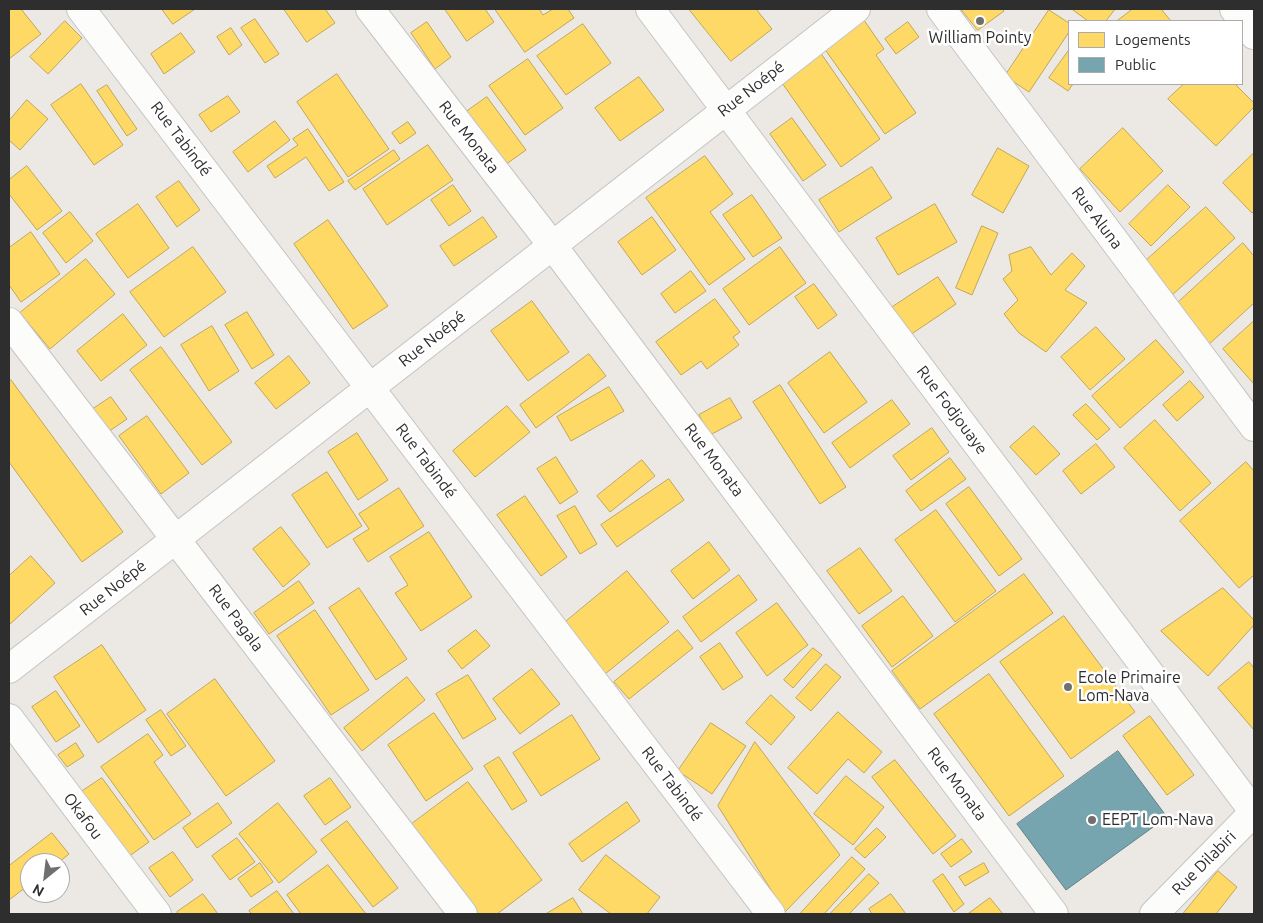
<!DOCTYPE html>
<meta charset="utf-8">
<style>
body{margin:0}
#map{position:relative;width:1263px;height:923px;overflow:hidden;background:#ece8e4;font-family:Ubuntu,sans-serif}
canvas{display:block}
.frame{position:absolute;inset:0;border:10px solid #2e2e2e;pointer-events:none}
.legend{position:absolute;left:1068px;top:20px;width:175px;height:65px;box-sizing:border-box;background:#fff;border:1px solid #ababab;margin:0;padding:6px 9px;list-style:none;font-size:15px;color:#2e2e2e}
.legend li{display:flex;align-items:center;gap:10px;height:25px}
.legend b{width:25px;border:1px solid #ababab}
.north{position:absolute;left:20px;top:853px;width:50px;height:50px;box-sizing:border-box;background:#fff;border:1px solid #ababab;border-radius:50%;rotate:209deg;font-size:14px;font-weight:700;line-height:20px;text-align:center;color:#2e2e2e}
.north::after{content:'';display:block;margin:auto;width:18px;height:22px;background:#706f6e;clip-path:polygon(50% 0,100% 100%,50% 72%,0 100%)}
</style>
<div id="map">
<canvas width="1263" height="923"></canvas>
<div class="frame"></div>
<ul class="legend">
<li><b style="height:14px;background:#ffd966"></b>Logements</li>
<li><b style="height:14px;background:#76a5af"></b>Public</li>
</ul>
<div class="north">N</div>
</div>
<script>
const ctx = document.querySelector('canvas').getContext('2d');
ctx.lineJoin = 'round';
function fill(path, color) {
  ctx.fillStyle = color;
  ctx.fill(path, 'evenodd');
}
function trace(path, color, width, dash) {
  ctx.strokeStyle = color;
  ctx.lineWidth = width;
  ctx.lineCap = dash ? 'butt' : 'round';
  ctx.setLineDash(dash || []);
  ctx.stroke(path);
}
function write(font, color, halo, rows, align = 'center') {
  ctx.font = font + ' Ubuntu,sans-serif';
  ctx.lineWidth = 5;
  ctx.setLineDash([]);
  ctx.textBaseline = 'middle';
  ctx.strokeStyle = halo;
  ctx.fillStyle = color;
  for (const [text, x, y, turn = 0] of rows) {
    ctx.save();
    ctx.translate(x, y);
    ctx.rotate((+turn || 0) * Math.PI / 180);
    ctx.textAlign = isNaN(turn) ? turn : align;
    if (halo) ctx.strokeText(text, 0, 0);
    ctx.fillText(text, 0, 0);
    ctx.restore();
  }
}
const homes = new Path2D(`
 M9 9H21L41 34 9 59Z
 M162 9H195L173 24Z
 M284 9H325L335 23 307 42Z
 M445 9H485L494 22 467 41Z
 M495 9H539L543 15 553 9H568L574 18 525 52Z
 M689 9H756L772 29 731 61Z
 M961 9H1002L1004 11 978 30Z
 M1074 9H1115L1106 21H1088L1073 10Z
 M1133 9H1161L1171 21H1117Z
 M1049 10 1069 23V32L1029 92 1005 76Z
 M859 13 884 49 876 55 916 113 885 134 819 41Z
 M255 19 279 54 265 63 241 28Z
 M65 21 82 38 48 74 30 57Z
 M427 22 451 57 435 69 411 33Z
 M908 22 919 37 896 54 885 39Z
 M583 24 611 63 566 95 537 56Z
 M231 28 242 45 229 55 217 37Z
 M181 33 195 52 164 74 151 54Z
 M1069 50V84H1073L1068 91 1049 78Z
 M820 52 880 139 841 167 780 80Z
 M528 59 563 108 525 135 489 86Z
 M337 74 389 149 348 177 297 102Z
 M639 77 664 110 620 141 595 108Z
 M81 84 123 145 94 165 51 105Z
 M1184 84H1235L1254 103V107L1216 146 1168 99Z
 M107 85 137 129 127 136 97 91Z
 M228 96 240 112 211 132 199 115Z
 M487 97 526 150 505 165 466 112Z
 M27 100 48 119 20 150 9 140V121Z
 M792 118 826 165 803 181 770 134Z
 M275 121 290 140 248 172 233 152Z
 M408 122 416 133 400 144 392 133Z
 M1123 128 1163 171 1120 212 1080 169Z
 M308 129 344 182 329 191 306 157 275 178 267 166 298 145 293 139Z
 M428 145 453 180 387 225 363 189Z
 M998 148 1029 166 1003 213 972 195Z
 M394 150 400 159 355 190 348 181Z
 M1254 153V211L1252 213 1223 183Z
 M705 156 733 194 710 212 745 259 709 285 646 198Z
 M27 166 62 211 37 230 9 194V180Z
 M872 167 892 198 839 232 819 200Z
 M179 181 200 210 177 227 156 197Z
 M453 185 471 211 449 226 431 200Z
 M1168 185 1190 207 1151 246 1129 224Z
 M752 195 782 238 753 257 723 215Z
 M138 204 169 248 128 278 96 234Z
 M935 204 957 242 898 275 876 238Z
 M1206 207 1235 238 1170 297 1141 265Z
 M70 212 93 241 66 263 43 233Z
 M483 217 497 237 454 266 440 246Z
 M652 217 676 250 642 275 618 242Z
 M328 220 388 306 353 329 294 244Z
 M982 226 998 233 972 295 956 288Z
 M31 232 60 274 21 302 9 285V248Z
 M1243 243 1254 256V303L1206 347 1171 309Z
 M193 247 226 292 164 337 130 292Z
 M780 247 806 283 749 325 723 289Z
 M1031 247 1051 275 1072 253 1085 266 1065 290 1087 303 1046 352 1019 333 1004 314 1018 300 1003 279 1012 271 1009 255Z
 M86 259 115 294 50 349 20 313Z
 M691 271 706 291 675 313 661 294Z
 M938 277 956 304 910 335 891 308Z
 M814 284 837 315 818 329 795 297Z
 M715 299 740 332 733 337 739 345 707 369 701 361 681 375 656 342Z
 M532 301 569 352 528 381 491 331Z
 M247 312 274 355 252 369 225 325Z
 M123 314 147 345 101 381 77 351Z
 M1254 321V384L1223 349Z
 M212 326 239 371 209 391 181 345Z
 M1096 327 1125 359 1090 390 1061 357Z
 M1156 340 1184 372 1120 428 1092 396Z
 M161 347 232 442 202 465 130 370Z
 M830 352 867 402 824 433 788 383Z
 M589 354 606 376 536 428 520 405Z
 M289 356 310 383 276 409 255 383Z
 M11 380 123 532 82 562 9 462V382Z
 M1190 381 1204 397 1177 421 1163 405Z
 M780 385 846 487 820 504 753 402Z
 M609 387 624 411 571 441 557 417Z
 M111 397 127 419 108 432 93 409Z
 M730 398 742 418 710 435 699 415Z
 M892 400 910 424 850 468 832 443Z
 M1086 404 1110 429 1097 440 1073 415Z
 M507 406 530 432 475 477 453 451Z
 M147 416 189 473 161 494 119 436Z
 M1155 420 1211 483 1180 511 1124 448Z
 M1034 426 1060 454 1036 475 1010 447Z
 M932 428 949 452 911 480 893 456Z
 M357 433 388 480 358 500 328 452Z
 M1096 444 1115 467 1081 494 1063 471Z
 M556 457 578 492 560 504 537 469Z
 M950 458 966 479 921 511 906 491Z
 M642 460 655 476 610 512 597 496Z
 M1246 462 1254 471V575L1239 588 1180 521Z
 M327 472 362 526 327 548 292 495Z
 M669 479 684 500 617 547 601 525Z
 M969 487 1022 559 999 576 946 504Z
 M399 488 424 526 368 562 353 539 369 529 359 514Z
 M525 496 567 557 541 576 497 515Z
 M575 506 597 544 580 554 557 516Z
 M936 510 996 591 955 622 895 540Z
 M281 527 310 564 283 587 253 549Z
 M429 532 472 597 421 631 395 593 408 585 390 557Z
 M709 542 730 570 693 599 671 571Z
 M860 548 892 591 859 614 827 571Z
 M31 556 55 583 9 625V576Z
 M627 571 669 622 605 674 563 624Z
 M1024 574 1053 613 920 709 892 671Z
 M739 575 757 600 701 642 683 617Z
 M299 581 314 603 269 634 254 613Z
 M359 588 407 659 376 680 329 608Z
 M1223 588 1254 620V625L1208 676 1161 631Z
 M903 596 933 636 892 667 862 626Z
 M777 603 808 645 767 676 736 633Z
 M315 610 369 690 331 715 277 636Z
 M1064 616 1135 712 1071 759 1000 662Z
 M476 630 490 646 462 669 448 651Z
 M678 630 693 648 629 699 614 682Z
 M720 643 743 677 723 690 700 657Z
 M102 645 146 710 98 743 54 677Z
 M813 648 822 655 793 688 784 680Z
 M1249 662 1254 668V730L1218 688Z
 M826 664 841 677 811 711 796 698Z
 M532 669 560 704 520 734 493 699Z
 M989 674 1064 776 1009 816 934 714Z
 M468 675 496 719 463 739 436 694Z
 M407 677 425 700 362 751 344 728Z
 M215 679 275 761 226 796 167 714Z
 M56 691 80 726 56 742 32 707Z
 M771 695 795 717 771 745 746 723Z
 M161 710 186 746 171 756 146 720Z
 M838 712 882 752 864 773 848 759 817 794 788 768Z
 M434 713 473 769 426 801 388 745Z
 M572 715 600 759 541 796 513 753Z
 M1150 716 1194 775 1167 795 1123 736Z
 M711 723 746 746 712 794 678 771Z
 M148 734 163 755 154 762 191 814 154 840 101 767Z
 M755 742 840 855 785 912 718 806Z
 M76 743 84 756 67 767 58 755Z
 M499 757 527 801 512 810 484 766Z
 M895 760 956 836 933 854 872 777Z
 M846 776 884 807 853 845 814 814Z
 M102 778 149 842 125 859 78 794Z
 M330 778 351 807 325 825 304 796Z
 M468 782 542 880 497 914H476L409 826Z
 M627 802 640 821 582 862 569 844Z
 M218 803 232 823 197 848 183 828Z
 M278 803 317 852 279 883 239 834Z
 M347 821 398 888 373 907 321 840Z
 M877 828 886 837 865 858 855 849Z
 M52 833 69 854 58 863H30V884L9 900V866Z
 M237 838 255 862 230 880 212 856Z
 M962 839 972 852 951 867 941 854Z
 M173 852 193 880 170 897 149 868Z
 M606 855 660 897 647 914H611L579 890Z
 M852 857 865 869 824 914H800Z
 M260 863 273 882 251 897 238 879Z
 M984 863 989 872 965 886 959 877Z
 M328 865 366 914H301L287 895Z
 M1218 871 1237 887 1216 914H1183Z
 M869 874 879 883 849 914H830Z
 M943 874 964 904 954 912 933 881Z
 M277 891 294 914H252L249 911Z
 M203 894 218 914H178L177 912Z
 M891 894 906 914H872L869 909Z
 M573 898 583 914H546Z
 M990 898 1003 914H968Z`);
const public = new Path2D(`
 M1118 751 1167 817 1066 890 1017 824Z`);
const minor = new Path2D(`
 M81 9 771 914
 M370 9 552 245 1054 914
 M650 9 1254 812
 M941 9 1254 427
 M1234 9 1254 35
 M9 322 463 914
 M9 669 856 9
 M9 718 157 914
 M1154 914 1254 812`);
const markers = [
 [980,21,5,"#706f6e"],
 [1068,687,5,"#706f6e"],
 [1092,820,5,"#706f6e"]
];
const poiNames = [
 ["William Pointy",980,38,"center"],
 ["Ecole Primaire",1078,678],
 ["Lom-Nava",1078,696],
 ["EEPT Lom-Nava",1102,820]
];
const streetNames = [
 ["Rue Noépé",751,89,-38],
 ["Rue Monata",469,137,52],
 ["Rue Tabindé",181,139,53],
 ["Rue Aluna",1097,218,53],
 ["Rue Noépé",432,339,-38],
 ["Rue Fodjouaye",952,410,53],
 ["Rue Monata",714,460,53],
 ["Rue Tabindé",426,461,53],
 ["Rue Noépé",113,588,-38],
 ["Rue Pagala",236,618,53],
 ["Rue Tabindé",672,784,53],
 ["Rue Monata",957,784,53],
 ["Okafou",83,816,53],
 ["Rue Dilabiri",1204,863,-45]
];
fill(homes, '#ffd966');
trace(homes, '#c0a655', 1);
fill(public, '#76a5af');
trace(public, '#608188', 1);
trace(minor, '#c5c4c5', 30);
trace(minor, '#fcfcfb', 28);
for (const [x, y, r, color] of markers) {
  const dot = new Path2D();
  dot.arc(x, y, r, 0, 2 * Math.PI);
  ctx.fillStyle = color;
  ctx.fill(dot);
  trace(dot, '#fff', 2);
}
write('16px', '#2e2e2e', '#fff', poiNames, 'left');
write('16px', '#2e2e2e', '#fff', streetNames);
</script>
